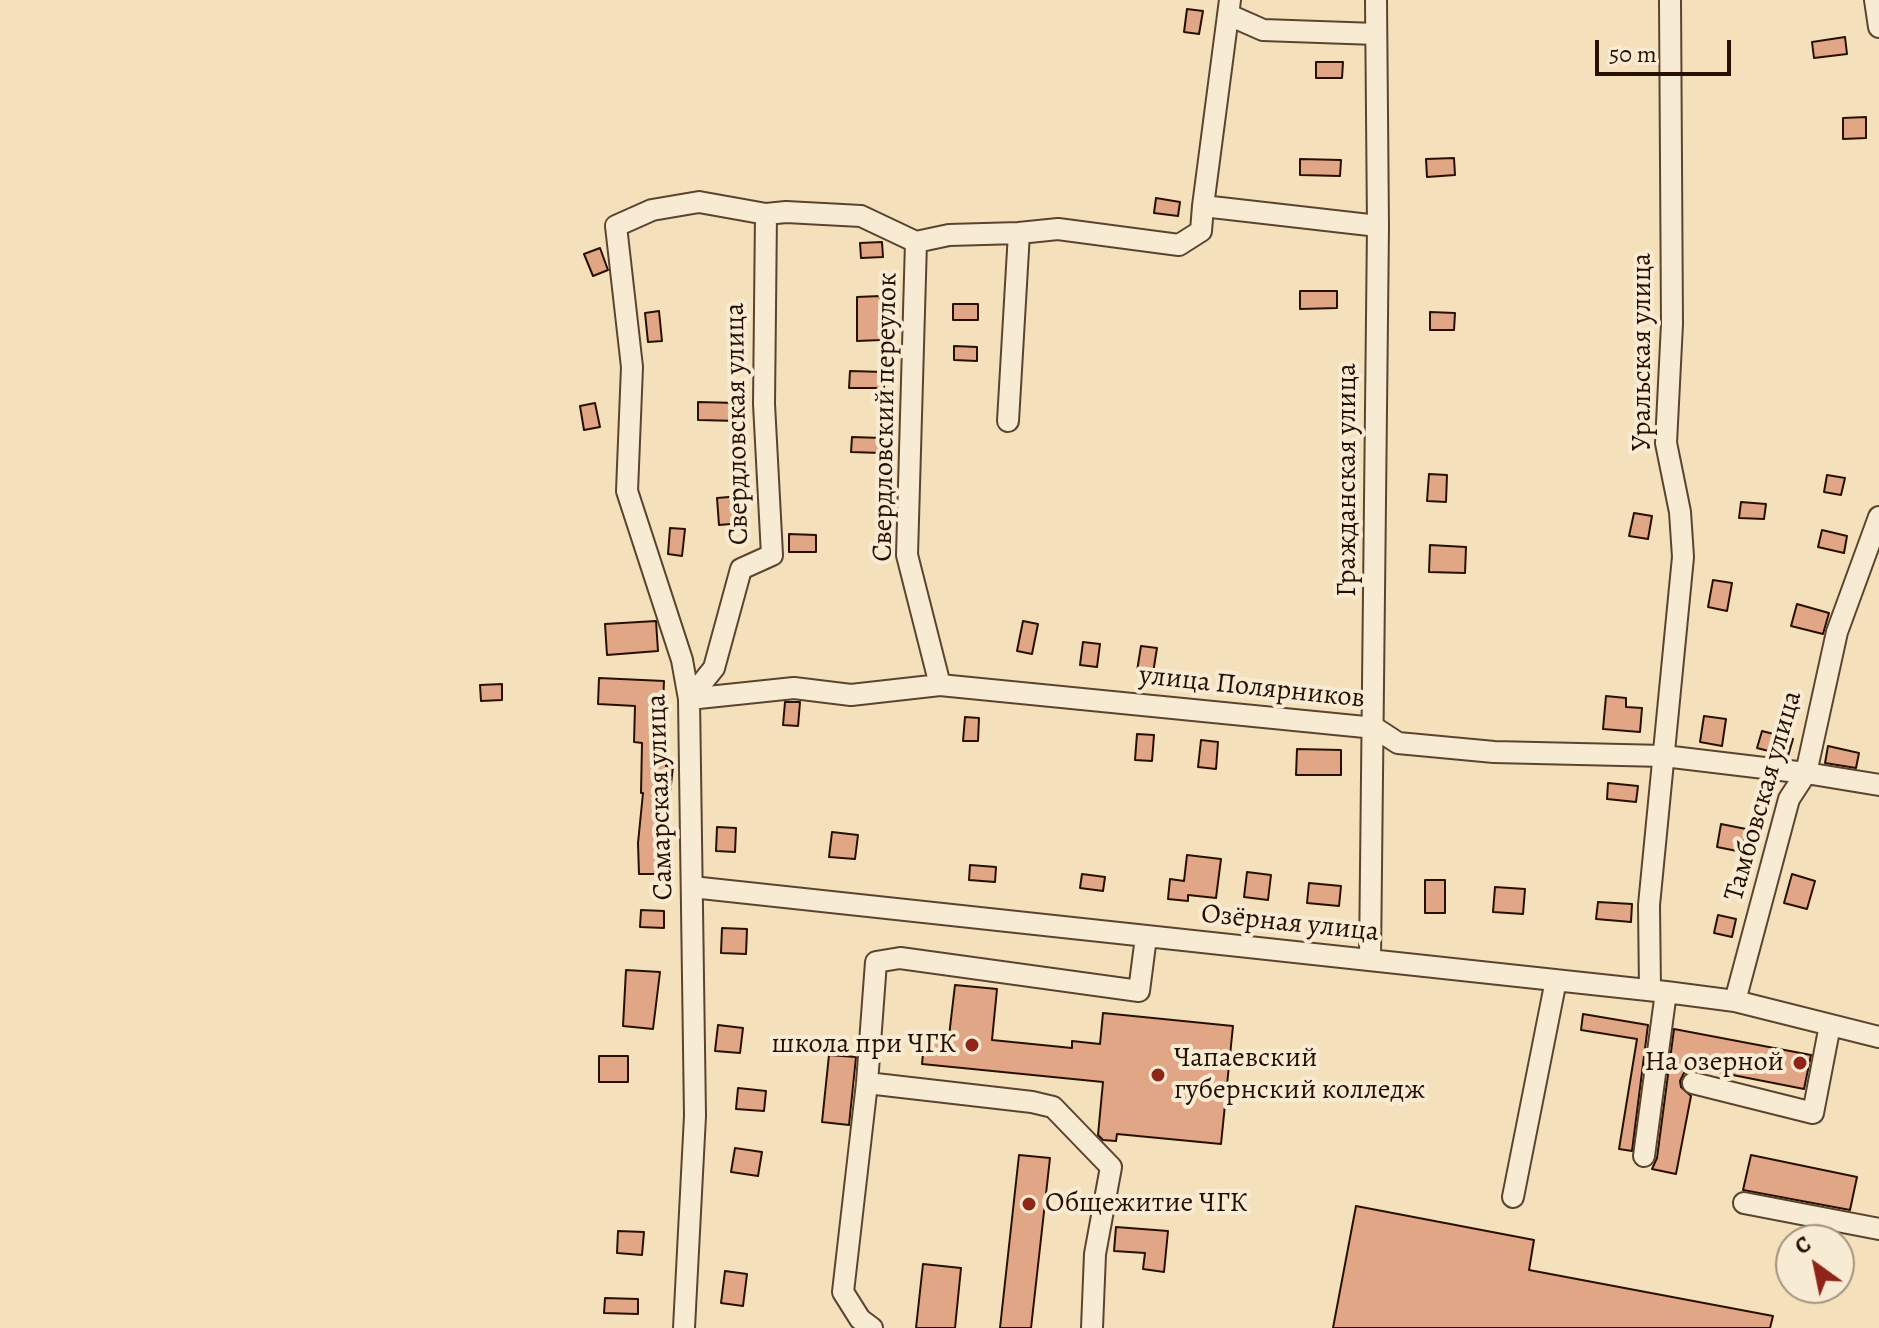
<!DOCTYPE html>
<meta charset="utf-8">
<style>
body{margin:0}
#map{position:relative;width:1879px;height:1328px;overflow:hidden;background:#f4e0bb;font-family:Alegreya,serif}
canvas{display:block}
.north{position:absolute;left:1775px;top:1224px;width:80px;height:80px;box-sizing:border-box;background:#f8ebd3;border:2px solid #a5937f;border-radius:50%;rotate:327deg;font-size:22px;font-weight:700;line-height:32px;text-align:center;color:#281000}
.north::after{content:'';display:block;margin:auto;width:28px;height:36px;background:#8f2418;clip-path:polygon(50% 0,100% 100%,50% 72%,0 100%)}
.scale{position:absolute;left:1595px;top:40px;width:136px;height:36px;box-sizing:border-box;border:4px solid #281000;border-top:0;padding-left:10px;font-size:24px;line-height:28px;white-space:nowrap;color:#281000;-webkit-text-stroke:6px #f8ebd3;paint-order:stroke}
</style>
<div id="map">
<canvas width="1879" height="1328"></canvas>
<div class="north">С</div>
<div class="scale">50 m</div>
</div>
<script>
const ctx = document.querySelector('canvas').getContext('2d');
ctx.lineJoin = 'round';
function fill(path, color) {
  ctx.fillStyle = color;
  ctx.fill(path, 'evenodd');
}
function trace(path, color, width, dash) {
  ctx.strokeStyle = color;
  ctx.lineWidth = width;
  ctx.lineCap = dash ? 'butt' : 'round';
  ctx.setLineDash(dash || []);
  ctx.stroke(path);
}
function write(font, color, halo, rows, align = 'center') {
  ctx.font = font + ' Alegreya,serif';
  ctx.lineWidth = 8;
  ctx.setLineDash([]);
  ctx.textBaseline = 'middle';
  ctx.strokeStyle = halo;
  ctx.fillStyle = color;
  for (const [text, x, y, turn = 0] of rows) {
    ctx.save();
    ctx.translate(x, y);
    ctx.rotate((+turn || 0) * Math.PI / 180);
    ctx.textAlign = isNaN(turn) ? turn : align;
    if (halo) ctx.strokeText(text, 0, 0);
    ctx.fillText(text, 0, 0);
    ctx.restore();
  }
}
const building = new Path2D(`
 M1187 9 1203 11 1199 34 1184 32Z
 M1845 37 1847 54 1814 58 1812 42Z
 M1316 62H1343L1342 78H1316Z
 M1866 117V138L1843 139V118Z
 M1454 158 1455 175 1427 177 1426 159Z
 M1300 159 1341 160 1340 176 1300 175Z
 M1156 198 1180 202 1178 216 1154 213Z
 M882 242 883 257 861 258 860 243Z
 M600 248 608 270 593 276 584 254Z
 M1300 291H1337V308L1300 309Z
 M880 296 881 340 857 341V297Z
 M953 304H978V320H953Z
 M659 311 662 341 648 342 645 313Z
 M1430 312 1455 313 1454 330H1430Z
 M954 346 977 347V361L954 360Z
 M850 371 884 372V388H849Z
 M698 402 738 403V421L698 420Z
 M595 403 600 427 584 430 580 406Z
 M852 437 882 438 881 453 851 452Z
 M1429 474 1447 475 1446 502 1427 501Z
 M1827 475 1845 478 1841 495 1824 492Z
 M741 496 743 523 719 525 717 498Z
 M1741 502 1766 504 1764 519 1739 518Z
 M1634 513 1652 516 1648 539 1629 536Z
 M670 528 685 529 682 556 668 554Z
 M1822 530 1847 536 1844 553 1818 547Z
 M789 534 816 535V552H789Z
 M1430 545 1466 547 1465 573 1429 572Z
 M1713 580 1732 583 1727 611 1708 607Z
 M1797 604 1829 613 1823 634 1791 626Z
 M656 621 658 651 607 655 605 624Z
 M1023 621 1038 624 1032 654 1017 651Z
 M1083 642 1100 644 1097 667 1080 665Z
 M1141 646 1157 648 1153 673 1137 671Z
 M599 678 664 681 662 726H668L666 766H673L666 832H661L662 874H639L638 843 643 793H641L642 743 634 742 635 706 598 704Z
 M502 684V700L481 701 480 685Z
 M1606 696 1626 698V707L1642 708 1640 732 1603 729Z
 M785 702H800L798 726 783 725Z
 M1704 716 1726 719 1722 746 1700 742Z
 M965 717 979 718 978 741H963Z
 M1762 731 1793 739 1788 756 1757 748Z
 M1137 734 1154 735 1152 761 1135 760Z
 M1201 740 1218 742 1216 769 1198 767Z
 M1828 746 1859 753 1856 768 1825 763Z
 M1297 749 1341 750V775H1296Z
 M1608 783 1638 786 1636 802 1607 799Z
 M1721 824 1746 829 1742 852 1717 847Z
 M717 827 736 828 735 852 716 851Z
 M832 832 858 835 855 859 829 857Z
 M1187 855 1221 859 1216 898 1188 895V901L1168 899 1170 879 1184 881Z
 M970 865 996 867 995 882 969 880Z
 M1247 872 1271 875 1268 900 1244 897Z
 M1082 874 1105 877 1103 891 1080 888Z
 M1792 874 1815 881 1807 909 1784 903Z
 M1425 880H1445V913H1425Z
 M1309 883 1341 886 1339 906 1307 903Z
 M1495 887 1525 889 1523 914 1493 912Z
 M1598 902 1632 904 1631 922 1596 919Z
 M641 910 664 911V928L640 927Z
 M1718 915 1736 919 1732 937 1714 933Z
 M722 928 747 929 746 954 721 953Z
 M626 970 660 972 653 1029 623 1026Z
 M955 985 997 989 992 1040 1072 1048V1041L1100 1044 1103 1013 1233 1026 1221 1144 1117 1134 1116 1141 1103 1140 1098 1135 1103 1082 922 1064 925 1033 949 1036Z
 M1583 1014 1648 1025 1632 1151 1619 1149 1637 1039 1581 1030Z
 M718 1025 743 1028 740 1053 715 1051Z
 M1674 1029 1811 1055 1804 1089 1697 1068 1684 1073 1680 1081 1681 1087 1691 1096 1676 1174 1652 1169 1657 1158Z
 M829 1055 856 1057 849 1125 822 1122Z
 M599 1056H628V1082H599Z
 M738 1088 766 1091 764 1111 736 1109Z
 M735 1148 762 1152 758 1176 731 1172Z
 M1019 1155 1050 1158 1031 1328H1000Z
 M1751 1155 1857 1177 1850 1210 1743 1190Z
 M1356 1206 1534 1240 1529 1270 1773 1316 1770 1328H1333Z
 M1116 1227 1168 1231 1164 1272 1143 1269 1145 1253 1114 1251Z
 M618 1231 644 1232 642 1255 617 1253Z
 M923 1264 961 1268 955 1328H916Z
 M725 1271 747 1274 743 1306 721 1303Z
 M605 1298 638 1299V1314L604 1313Z`);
const minor = new Path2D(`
 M1230 0 1203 206 1378 226
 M1875 0 1879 27
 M1229 15 1263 30 1376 34
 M1019 233 1058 229 1179 245 1201 231 1203 206
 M916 242 907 555 940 685
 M916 242 949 235 1019 233 1008 421
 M689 699 794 688 851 695 940 685 1375 728 1398 743 1494 752 1664 756 1806 773 1879 785
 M689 699 714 668 741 569 772 555 764 404 766 214
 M692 887 1666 992 1735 1001 1879 1037
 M1370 960 1378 226 1376 0
 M1650 990 1649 905 1683 557 1680 512 1666 443 1672 324 1670 0
 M1735 1001 1789 799 1806 773 1837 632 1879 517
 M867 1083 1032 1102 1053 1107 1111 1167 1095 1254 1092 1328
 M1693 1083 1813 1113 1830 1025
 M1644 1156 1666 992
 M1513 1197 1556 980
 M1744 1203 1879 1229
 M684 1328 695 1116 689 699 682 660 627 491 632 367 616 226 652 210 699 202 766 214 786 212 861 216 916 242
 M872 1328 860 1319 843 1292 867 1083 876 962 900 958 1139 991 1146 937`);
const markers = [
 [972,1045,8,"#8f2418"],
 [1800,1063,8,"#8f2418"],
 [1158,1075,8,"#8f2418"],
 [1029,1204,8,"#8f2418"]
];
const streetNames = [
 ["Уральская улица",1643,352,-90],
 ["Свердловский переулок",886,417,-89],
 ["Свердловская улица",738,424,-91],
 ["Гражданская улица",1348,480,-90],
 ["улица Полярников",1252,688,6],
 ["Тамбовская улица",1764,796,-74],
 ["Самарская улица",661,797,-92],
 ["Озёрная улица",1290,924,6]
];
const poiNames = [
 ["школа при ЧГК",956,1045],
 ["Чапаевский",1174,1059,"left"],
 ["губернский колледж",1174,1091,"left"],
 ["На озерной",1784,1063],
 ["Общежитие ЧГК",1045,1204,"left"]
];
fill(building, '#e1a685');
trace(building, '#281000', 2);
trace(minor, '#5b442f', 24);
trace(minor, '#f8ebd3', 20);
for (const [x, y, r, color] of markers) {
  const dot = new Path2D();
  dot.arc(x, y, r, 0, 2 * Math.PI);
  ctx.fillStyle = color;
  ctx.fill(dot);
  trace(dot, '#f8ebd3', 3);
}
write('28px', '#281000', '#f8ebd3', streetNames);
write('28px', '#281000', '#f8ebd3', poiNames, 'right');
</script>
